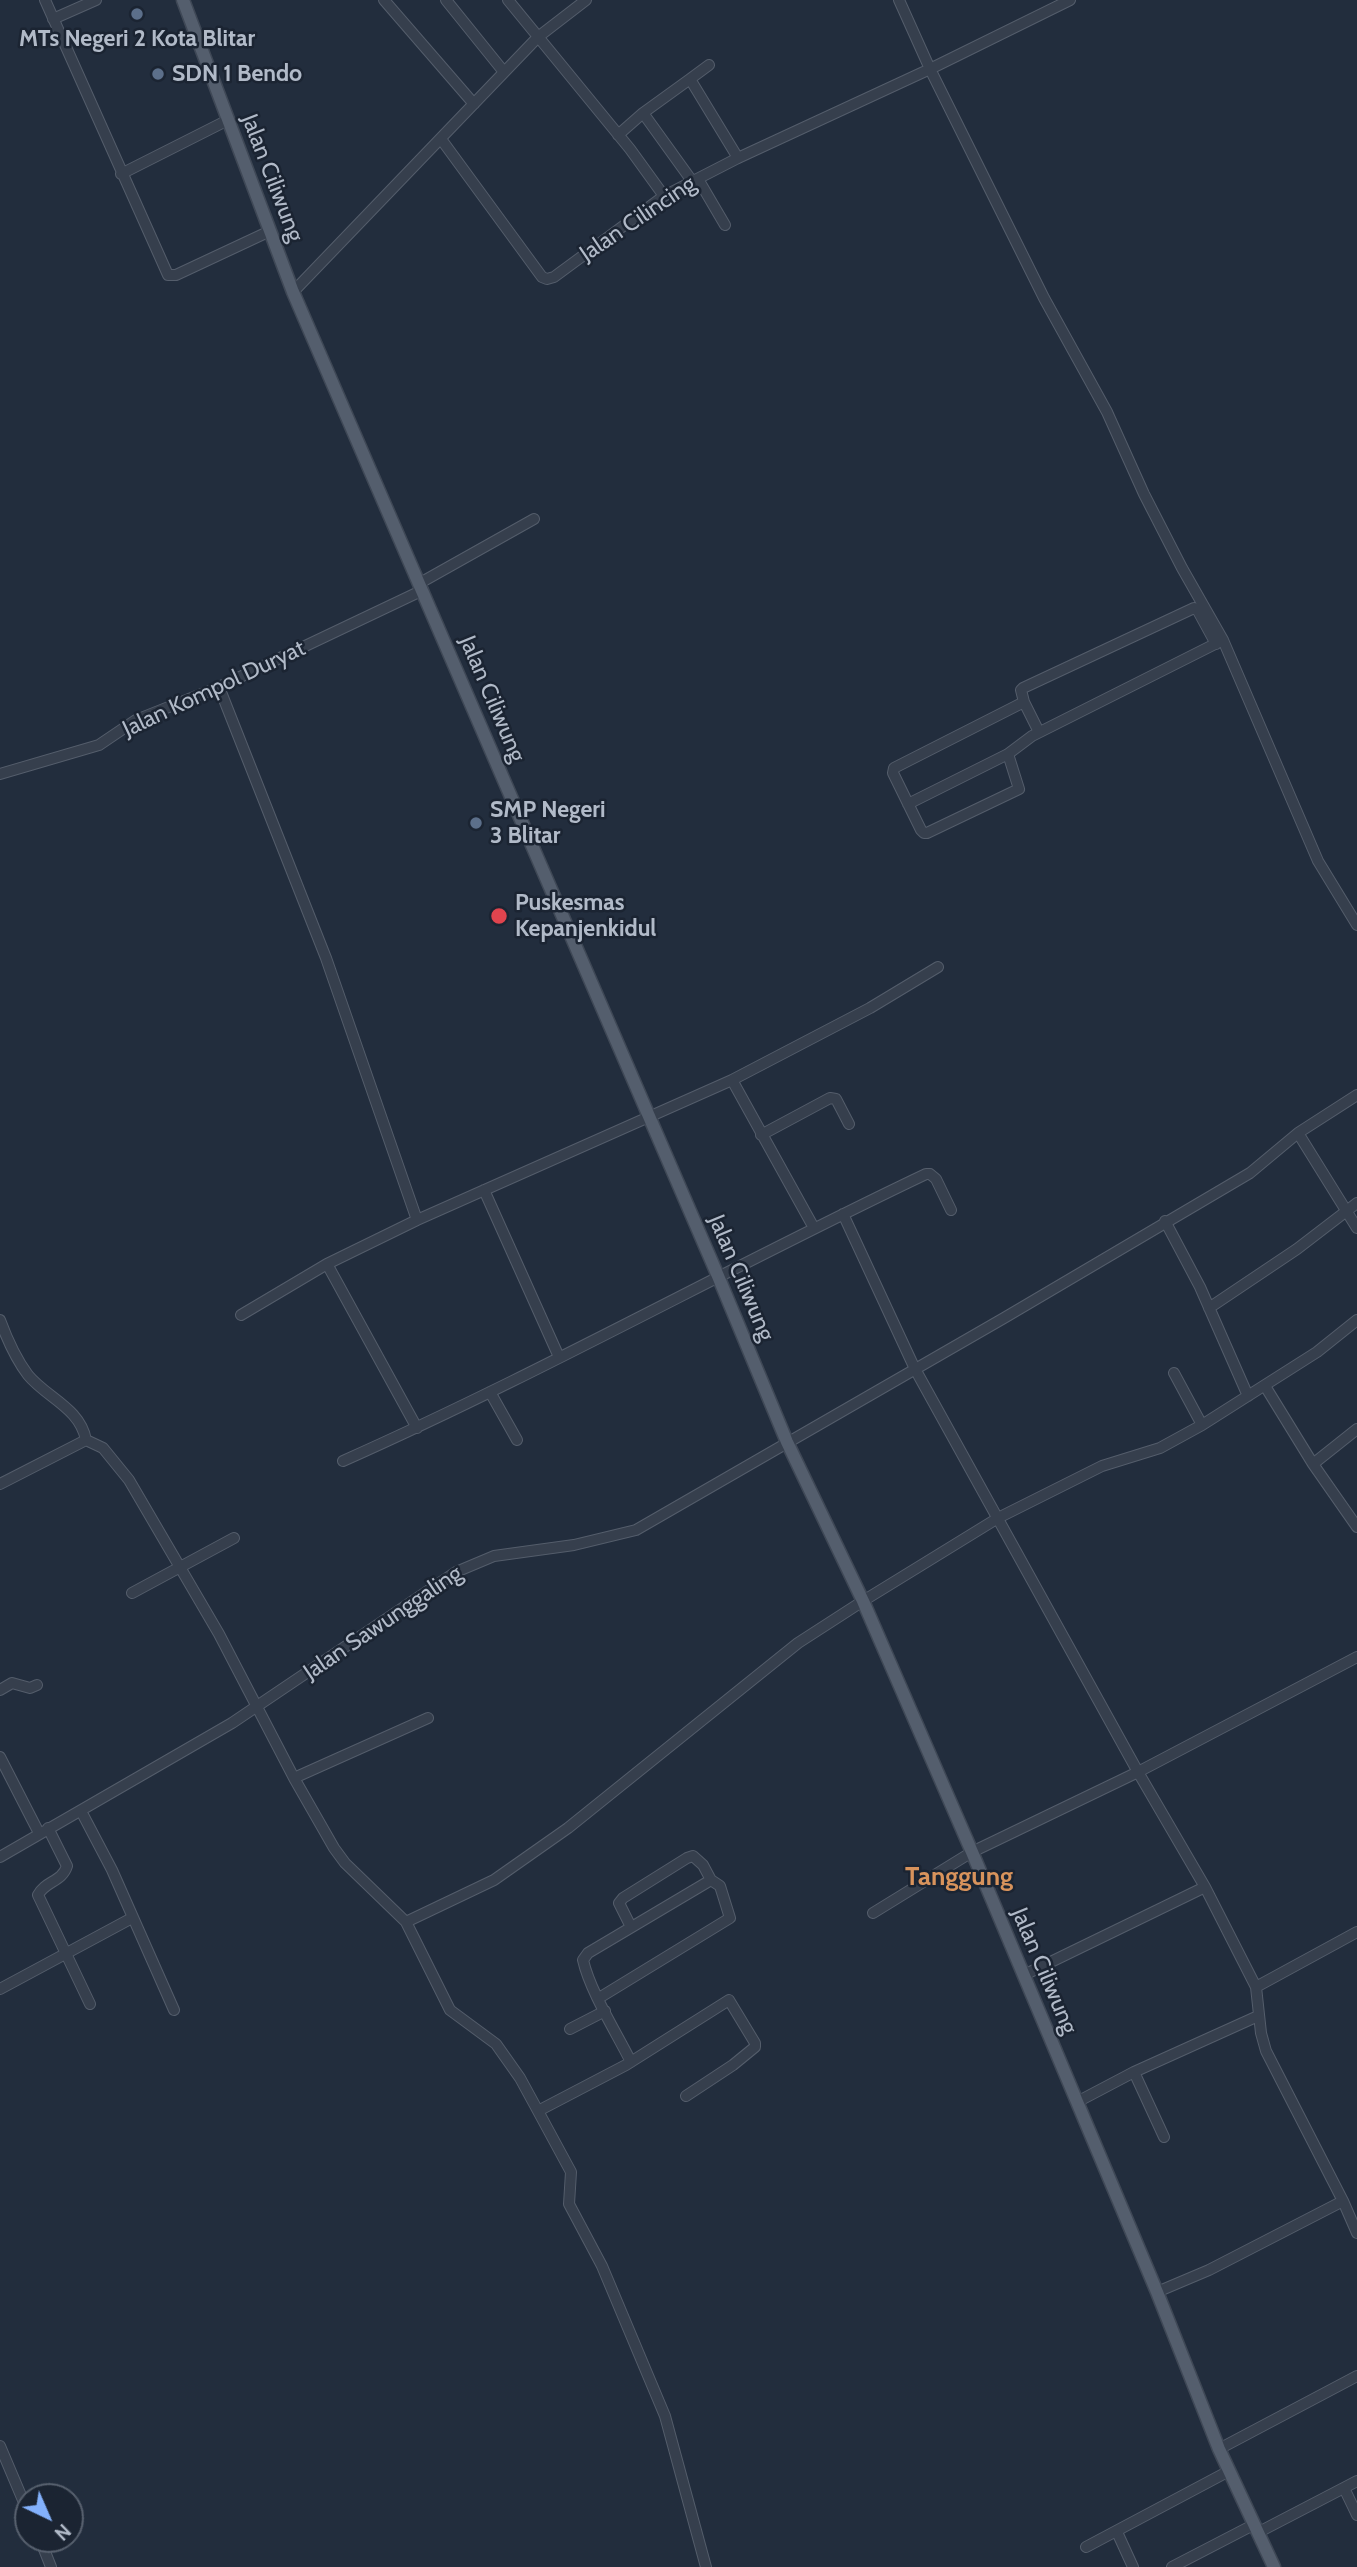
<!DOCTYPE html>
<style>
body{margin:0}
#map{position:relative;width:1357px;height:2567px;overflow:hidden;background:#222d3d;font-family:Cabin,sans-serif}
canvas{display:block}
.north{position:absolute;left:14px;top:2483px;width:70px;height:70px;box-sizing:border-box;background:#1b2432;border:2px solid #57606e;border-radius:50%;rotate:136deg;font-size:19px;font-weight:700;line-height:28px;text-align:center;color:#b1bac8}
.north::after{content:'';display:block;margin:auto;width:24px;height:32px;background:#83b1fc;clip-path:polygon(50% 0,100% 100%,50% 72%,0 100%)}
</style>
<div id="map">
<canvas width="1357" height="2567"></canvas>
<div class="north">N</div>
</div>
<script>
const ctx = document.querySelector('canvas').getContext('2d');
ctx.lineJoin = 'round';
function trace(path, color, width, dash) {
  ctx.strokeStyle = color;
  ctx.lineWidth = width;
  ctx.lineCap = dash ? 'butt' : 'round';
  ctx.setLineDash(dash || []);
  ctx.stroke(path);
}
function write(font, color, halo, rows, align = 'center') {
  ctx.font = font + ' Cabin,sans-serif';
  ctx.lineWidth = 5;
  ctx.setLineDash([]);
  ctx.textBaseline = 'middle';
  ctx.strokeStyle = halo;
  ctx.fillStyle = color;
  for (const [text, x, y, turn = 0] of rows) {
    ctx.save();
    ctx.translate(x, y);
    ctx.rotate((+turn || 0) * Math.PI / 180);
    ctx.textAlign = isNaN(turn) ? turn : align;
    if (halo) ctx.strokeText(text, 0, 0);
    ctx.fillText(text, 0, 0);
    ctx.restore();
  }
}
const minor = new Path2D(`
 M45 0 168 275H176L270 231
 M384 0 474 104
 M446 0 504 72
 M508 0 630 149 664 196
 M899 0 930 69 1044 298 1107 412 1144 494 1182 568 1223 640 1318 861 1357 925
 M53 19 96 0
 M690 79 709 65
 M618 135 643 113
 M441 139 542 277 547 279 554 277 664 196 738 158 930 69 1070 0
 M121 174 228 120
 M698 179 725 225
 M692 181 643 113 690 79 738 158
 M293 292 538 37 586 0
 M420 583 534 519
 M219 687 326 958 417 1220
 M1039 732 1024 702 1021 690 1023 688 1194 608 1198 611 1216 644
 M1008 754 1019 789 927 833H924L921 830 893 773 894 768 1024 702
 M0 774 99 745 136 720 219 687 423 590
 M908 804 1008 754 1032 736 1223 640
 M732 1080 814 1228
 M1298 1133 1357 1228
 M761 1135 830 1098 836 1099 849 1124
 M484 1190 559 1357
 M843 1214 915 1369 1138 1772 1205 1887 1256 1987
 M1165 1221 1200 1287 1248 1396
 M327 1264 417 1428
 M1209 1308 1297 1249 1357 1203
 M241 1315 327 1264 417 1220 732 1080 870 1008 938 967
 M0 1320C7 1339 16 1359 28 1375 47 1398 80 1408 86 1440L103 1448 129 1480 219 1634 294 1778 334 1848 345 1863 406 1922 494 1880 568 1828 798 1643 863 1601 998 1518 1102 1466 1160 1448 1202 1425 1317 1352 1357 1320
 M1174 1373 1202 1425
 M1265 1386 1313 1464 1357 1527
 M490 1392 517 1440
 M343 1461C541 1373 730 1267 926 1174H930L936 1179 951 1210
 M1313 1464 1357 1429
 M0 1484 86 1440
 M132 1593 234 1538
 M0 1690 12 1683 30 1688 37 1685
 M0 1757 39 1833
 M294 1778 428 1718
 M81 1811 112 1870 174 2010
 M48 1828 67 1866C62 1882 45 1881 38 1895L90 2004
 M0 1857 232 1723 456 1572 494 1556 574 1545 636 1530 1004 1318 1250 1173 1298 1133 1357 1095
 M873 1913 972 1852 1138 1772 1357 1657
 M406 1922 450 2010 496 2044 520 2078 538 2111 626 2065 729 2000 755 2043V2047L733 2065 686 2096
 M631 1927 619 1903 623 1898 687 1858 693 1856 703 1865 711 1880
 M1357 1932 1256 1987 1261 2033 1266 2051 1343 2201 1357 2233
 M1024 1975 1205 1887
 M0 1989 132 1918
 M599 1998 730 1918 720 1886 711 1880 588 1953 583 1960C590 1991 616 2032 631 2062
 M570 2029 605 2011
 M1134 2072 1164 2137
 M1077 2102 1134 2072 1258 2016
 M538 2111 571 2172 569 2204 602 2266 665 2416 706 2567
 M1157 2292 1209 2270 1343 2201
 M0 2446 28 2512
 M1219 2449 1357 2376
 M1344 2488 1357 2515
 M1117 2532 1133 2567
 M1259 2532 1357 2481
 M40 2539 51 2567
 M1086 2547 1229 2471
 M1172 2567 1255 2524`);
const major = new Path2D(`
 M183 0 293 292 718 1276 787 1442 863 1601 972 1852 1157 2292 1219 2449 1274 2567`);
const markers = [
 [137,14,7,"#5c6f8a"],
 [158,74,7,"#5c6f8a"],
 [476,823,7,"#5c6f8a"],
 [499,916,9,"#e0444e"]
];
const poiNames = [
 ["MTs Negeri 2 Kota Blitar",137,39,"center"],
 ["SDN 1 Bendo",172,74],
 ["SMP Negeri",490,810],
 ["3 Blitar",490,836],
 ["Puskesmas",515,903],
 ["Kepanjenkidul",515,929]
];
const streetNames = [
 ["Jalan Ciliwung",272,178,69],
 ["Jalan Cilincing",638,219,-34],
 ["Jalan Kompol Duryat",214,689,-25],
 ["Jalan Ciliwung",492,699,67],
 ["Jalan Ciliwung",741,1278,67],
 ["Jalan Sawunggaling",383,1623,-34],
 ["Jalan Ciliwung",1044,1971,67]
];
const quarterNames = [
 ["Tanggung",959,1877]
];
trace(minor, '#545d6b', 12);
trace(major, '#3f4856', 15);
trace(minor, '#363f4d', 10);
trace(major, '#545e6d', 12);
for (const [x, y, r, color] of markers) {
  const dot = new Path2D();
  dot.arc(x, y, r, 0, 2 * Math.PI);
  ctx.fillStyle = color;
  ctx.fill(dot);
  trace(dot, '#1b2432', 2.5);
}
write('bold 23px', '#b1bac8', '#1b2432', poiNames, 'left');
write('23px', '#b1bac8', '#1b2432', streetNames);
write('bold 26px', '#d8935c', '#1b2432', quarterNames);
</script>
